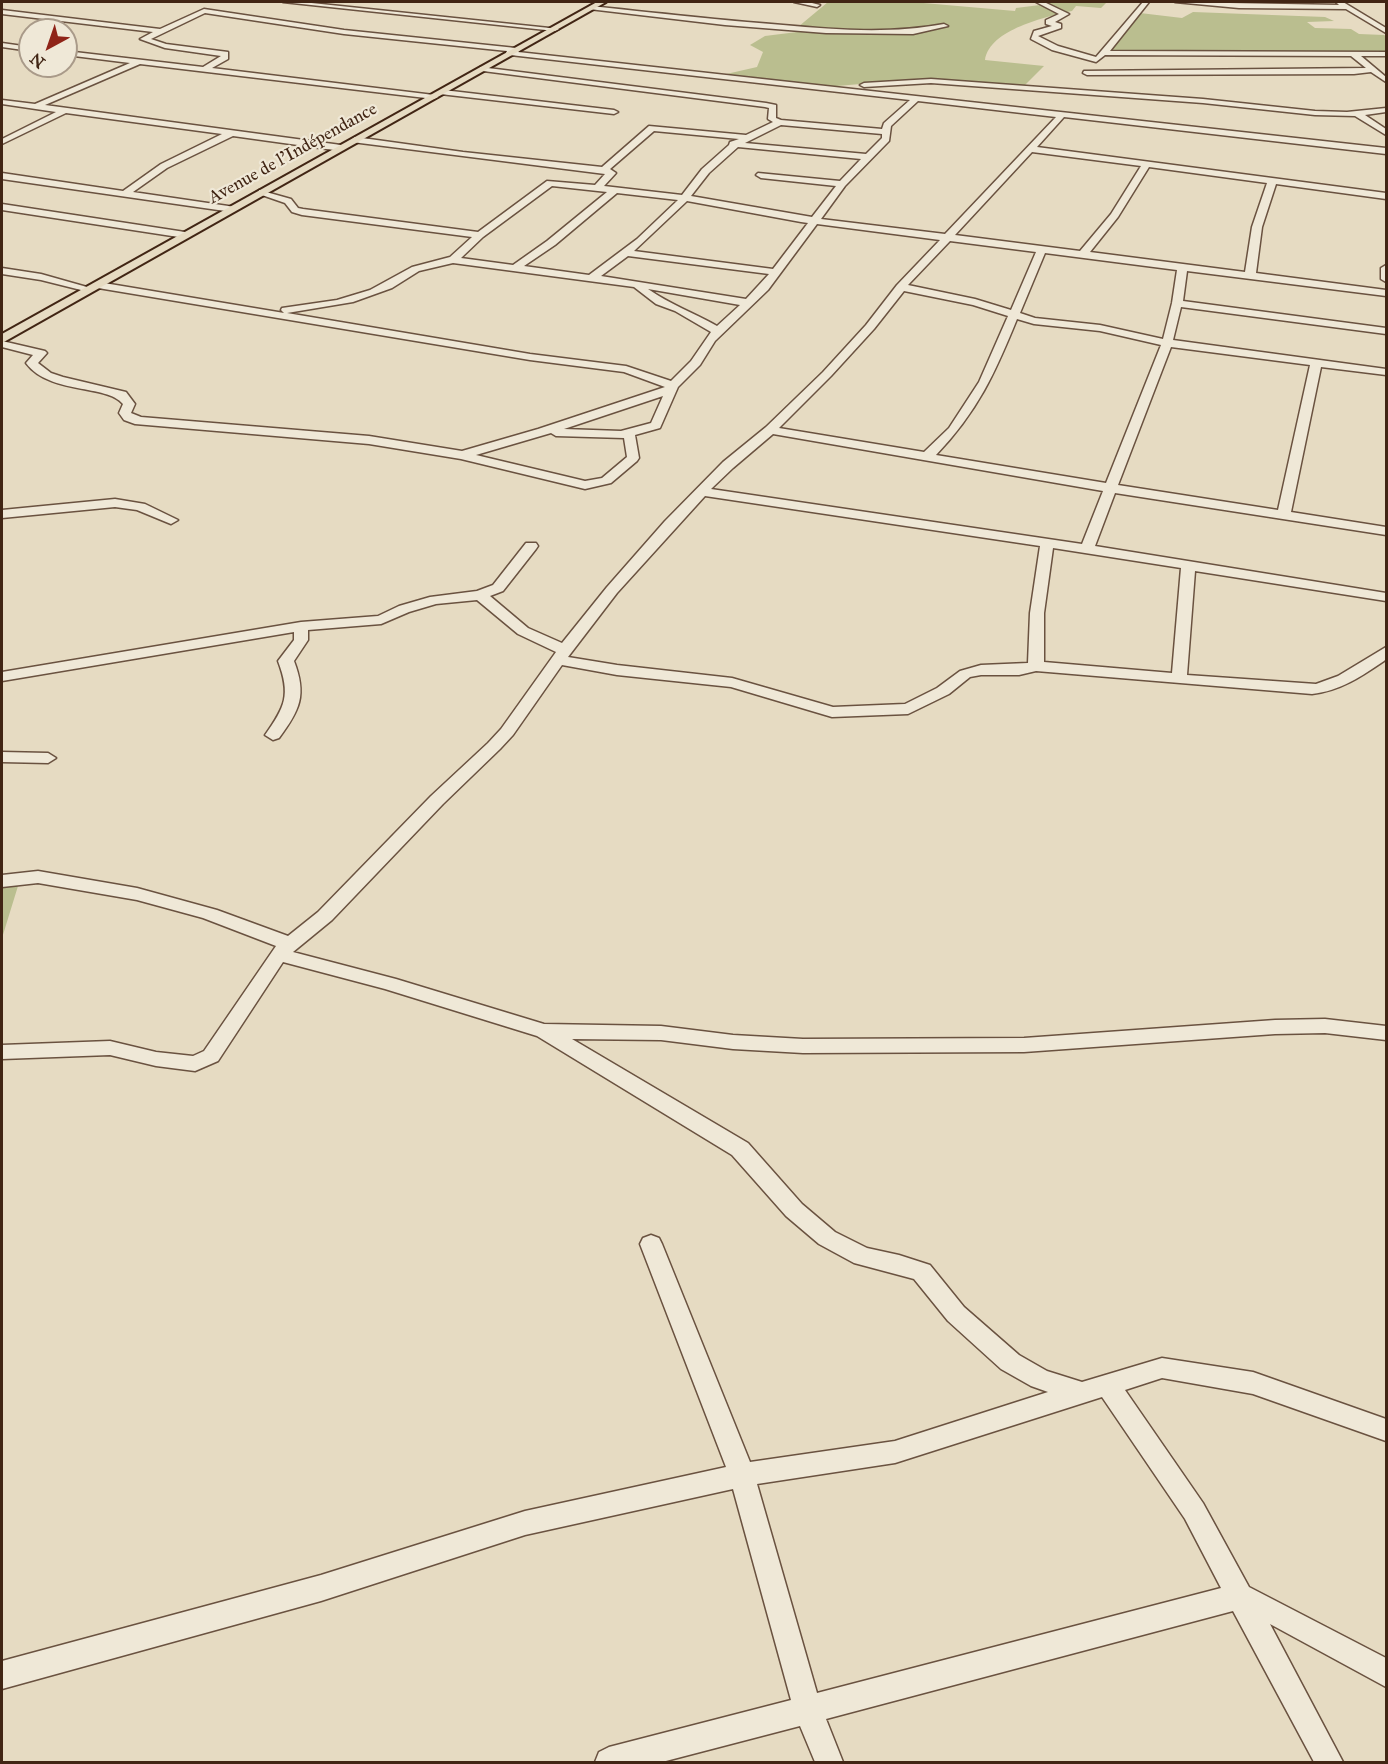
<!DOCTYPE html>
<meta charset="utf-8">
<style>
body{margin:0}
#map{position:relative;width:1388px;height:1764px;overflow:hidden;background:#e6dbc2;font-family:"IM FELL Great Primer",serif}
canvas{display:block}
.frame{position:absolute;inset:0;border:3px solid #412514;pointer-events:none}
.north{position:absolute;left:18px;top:18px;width:60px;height:60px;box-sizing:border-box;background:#efe8d7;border:2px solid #a99a89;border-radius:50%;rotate:220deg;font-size:16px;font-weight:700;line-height:24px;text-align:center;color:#412514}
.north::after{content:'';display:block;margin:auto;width:21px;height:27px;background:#8f2418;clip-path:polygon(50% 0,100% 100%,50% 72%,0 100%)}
</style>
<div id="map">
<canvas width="1388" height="1764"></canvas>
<div class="frame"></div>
<div class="north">N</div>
</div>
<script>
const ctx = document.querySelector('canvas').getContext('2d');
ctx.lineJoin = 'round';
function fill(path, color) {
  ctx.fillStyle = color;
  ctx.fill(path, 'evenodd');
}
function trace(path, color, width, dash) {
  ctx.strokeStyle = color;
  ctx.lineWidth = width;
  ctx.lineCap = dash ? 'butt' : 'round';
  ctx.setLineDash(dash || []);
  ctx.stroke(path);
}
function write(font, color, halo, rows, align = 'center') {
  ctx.font = font + ' "IM FELL Great Primer",serif';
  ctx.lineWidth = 4.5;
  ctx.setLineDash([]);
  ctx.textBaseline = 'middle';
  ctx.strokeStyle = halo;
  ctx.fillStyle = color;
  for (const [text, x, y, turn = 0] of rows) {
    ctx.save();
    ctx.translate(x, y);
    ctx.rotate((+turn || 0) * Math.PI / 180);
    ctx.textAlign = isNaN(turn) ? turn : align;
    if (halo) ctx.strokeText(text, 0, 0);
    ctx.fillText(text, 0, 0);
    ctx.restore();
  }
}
const green = new Path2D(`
 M828 2H912L1015 11 1016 8 1048 4 1047 2H1107L1101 8 1076 6 1072 11C1046 17 990 29 985 60L1044 66 1024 86 920 79 825 87 722 75 757 67 763 52 750 45 765 36 797 32 798 27Z
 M1193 12 1325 17 1334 21 1307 22 1315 28 1351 29 1359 34 1384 35 1386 36V52H1109L1140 13 1182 18Z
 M18 886 2 938V888Z`);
const minor = new Path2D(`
 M283 2H302L559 29 555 31Z
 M794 2H808L820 5 817 7Z
 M1036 2H1044L1069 14 1055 22 1061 24V28L1038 36 1058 46 1096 57 1143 2H1149L1110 51 1386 52V56H1361L1386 77V82L1371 72 1354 74 1087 75 1083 73 1084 71 1366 68 1351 56 1105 55 1096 62 1052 50 1031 39 1034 31 1052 26 1046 24V20L1059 14Z
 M1175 2 1339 5 1336 2H1343L1386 28V33L1346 9 1239 8Z
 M591 6C655 13 719 20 783 25 837 30 891 34 944 24L948 26 913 34 826 33 725 25 589 9Z
 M204 9 344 30 516 48 520 50 518 52 1386 148V154L1064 117 1037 147 1386 193V199L1276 184 1262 227 1256 273 1386 290V296L1187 271 1183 301 1386 328V334L1181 307 1173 340 1386 369V375L1321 367 1291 512 1386 527V535L1115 493 1095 546 1386 593V601L1195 571 1187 675 1316 684 1338 676 1386 647V659L1384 661C1362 676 1340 691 1312 694L1036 671 1019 675H981L970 677 949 694 908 714 832 717 731 687 617 675 562 665 513 735 500 749 443 804 332 920 293 952 396 979 544 1024 661 1026 733 1035 803 1039 1024 1038 1275 1020 1325 1019 1386 1026V1040L1325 1033 1275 1034 1024 1052 803 1053 733 1049 661 1040 572 1039 748 1143 802 1204 835 1232 867 1248 899 1255 930 1265 964 1307 1019 1355 1047 1371 1082 1382 1162 1358 1253 1372 1386 1419V1441L1253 1394 1162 1378 1125 1390 1203 1503 1249 1587 1386 1658V1687L1270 1624 1343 1762H1314L1233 1611 826 1719 843 1762H815L800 1726 662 1762H595L599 1752 609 1747 791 1700 733 1489 525 1535 321 1601 2 1689V1661L321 1575 525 1511 726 1467 640 1244 643 1238 651 1235 659 1238 662 1244 750 1462 895 1441 1048 1392 1031 1386 1001 1369 948 1321 914 1279 854 1263 819 1244 786 1216 732 1155 537 1036 385 989 283 962 218 1061 195 1071 156 1066 110 1055 2 1059V1045L110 1041 156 1052 193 1056 204 1051 276 946 203 918 137 900 38 883 2 887V875L38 871 137 888 217 910 288 936 318 912 431 796 488 743 501 729 556 652 518 634 477 600 436 604 409 612 381 624 308 630V640L294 661C307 695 300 710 279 738L273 740 265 735C285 707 291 695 278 661L294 640V632L2 681V672L301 622 378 616 399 606 430 597 477 591 493 585 526 543H536L538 546 536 549 503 591 490 596 528 628 562 643 607 587 665 521 723 462 766 427 823 372 866 325 897 285 940 240 817 224 768 290 715 341 700 365 678 387 660 428 635 435 639 458 637 461 611 483 585 489 461 459 369 444 135 424 124 420 119 413 123 404C107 384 50 395 26 363L33 355 2 347V341L45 351 47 353 38 363 51 373 63 377 126 392 135 404 131 413 141 417 369 436 462 451 538 429 665 387 624 372 530 360 98 288 93 285 98 282 284 313 281 310 282 308 337 300 370 290 412 267 450 257 472 237 302 215 292 212 285 203 259 194V190L291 199 298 208 303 209 478 232 547 181 595 185 605 174 352 142 351 140 355 137 463 152 602 167 649 126 746 135 773 122 768 119 769 108 765 107 483 71H480V67L766 103 776 105V118L781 120 882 129 884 123 910 100 510 55 506 53 507 51 344 34 205 13 151 39 166 44 228 52V59L212 68 434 95 438 97 434 99 140 64 45 105 341 145 345 148 341 151 233 136 167 168 133 192 235 207 237 209 232 212 2 179V173L123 191 161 164 222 134 66 113 2 144V139L56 112 2 104V100L35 104 130 63 66 55V51L203 67 221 56 165 48 140 39 153 32 2 14V10L160 29ZM918 101 1056 117 945 234 821 219 845 186 889 141 891 126ZM781 125 882 134V138L866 154 745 143ZM654 131 739 139 730 142 729 145 702 169 682 195 604 186 616 173 610 169ZM738 147 861 159 840 181 758 173 756 175 761 178 836 186 812 217 691 196 709 173ZM1032 152 1141 166 1111 214 1080 251 955 235ZM1149 167 1267 183 1252 227 1245 272 1090 252 1118 217ZM552 186 607 192 547 241 513 265 461 258 483 237ZM617 193 678 200 637 239 589 275 524 266 555 245ZM687 201 801 222 808 223 773 269 634 251ZM950 241 1036 252 1011 310 975 299 908 285ZM1045 253 1177 270 1172 303 1163 339 1100 325 1035 318 1020 313ZM628 256 769 274 746 299 601 276ZM453 263 634 287 656 304 675 311 711 332 691 361 671 381 626 366 530 354 287 313 353 302 392 288 419 271ZM648 289 740 305 717 326C694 313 669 304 648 289ZM904 291 973 305 1008 316 979 382 949 428 924 452 779 428 831 376 874 329ZM1017 319 1034 324 1100 331 1161 345 1106 483 936 455C978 411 995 373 1017 319ZM1171 347 1310 365 1278 510 1118 485ZM663 396 651 423 621 431 564 429ZM551 433 556 436 624 438 627 457 602 478 585 481 476 455ZM773 434 1103 491 1082 544 711 489 733 468ZM705 496 1040 546 1030 613 1028 663 981 665 960 671 937 688 905 704 833 707 732 678 617 665 568 657 617 593ZM1053 548 1181 568 1172 673 1044 662V613ZM1102 1397 1185 1519 1221 1588 817 1693 757 1484 895 1463Z
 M2 43 30 47V51L2 47Z
 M931 79 1203 99 1315 111 1347 112 1386 108V112L1365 115 1386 129V135L1355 116 1315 115 1203 103 931 83 864 87 860 85 864 83Z
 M443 90 614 110 618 112 614 114 440 94 439 92Z
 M2 204 185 232 190 235 185 238 2 210Z
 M1386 265V282L1381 279V268Z
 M2 268 41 274 94 289 89 292 41 280 2 274Z
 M115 499 145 504 178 520 171 524 137 510 115 507 2 518V510Z
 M2 752 48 753 56 758 48 763 2 762Z`);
const major = new Path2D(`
 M597 2H606L2 343V334Z`);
const farStreetnames = [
 ["Avenue de l'Indépendance",293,154,-29]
];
fill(green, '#babe8f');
trace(minor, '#6a5240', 3);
trace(major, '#412514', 4);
fill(minor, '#efe8d7');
fill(major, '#e6dbc2');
write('18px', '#412514', '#efe8d7', farStreetnames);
</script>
